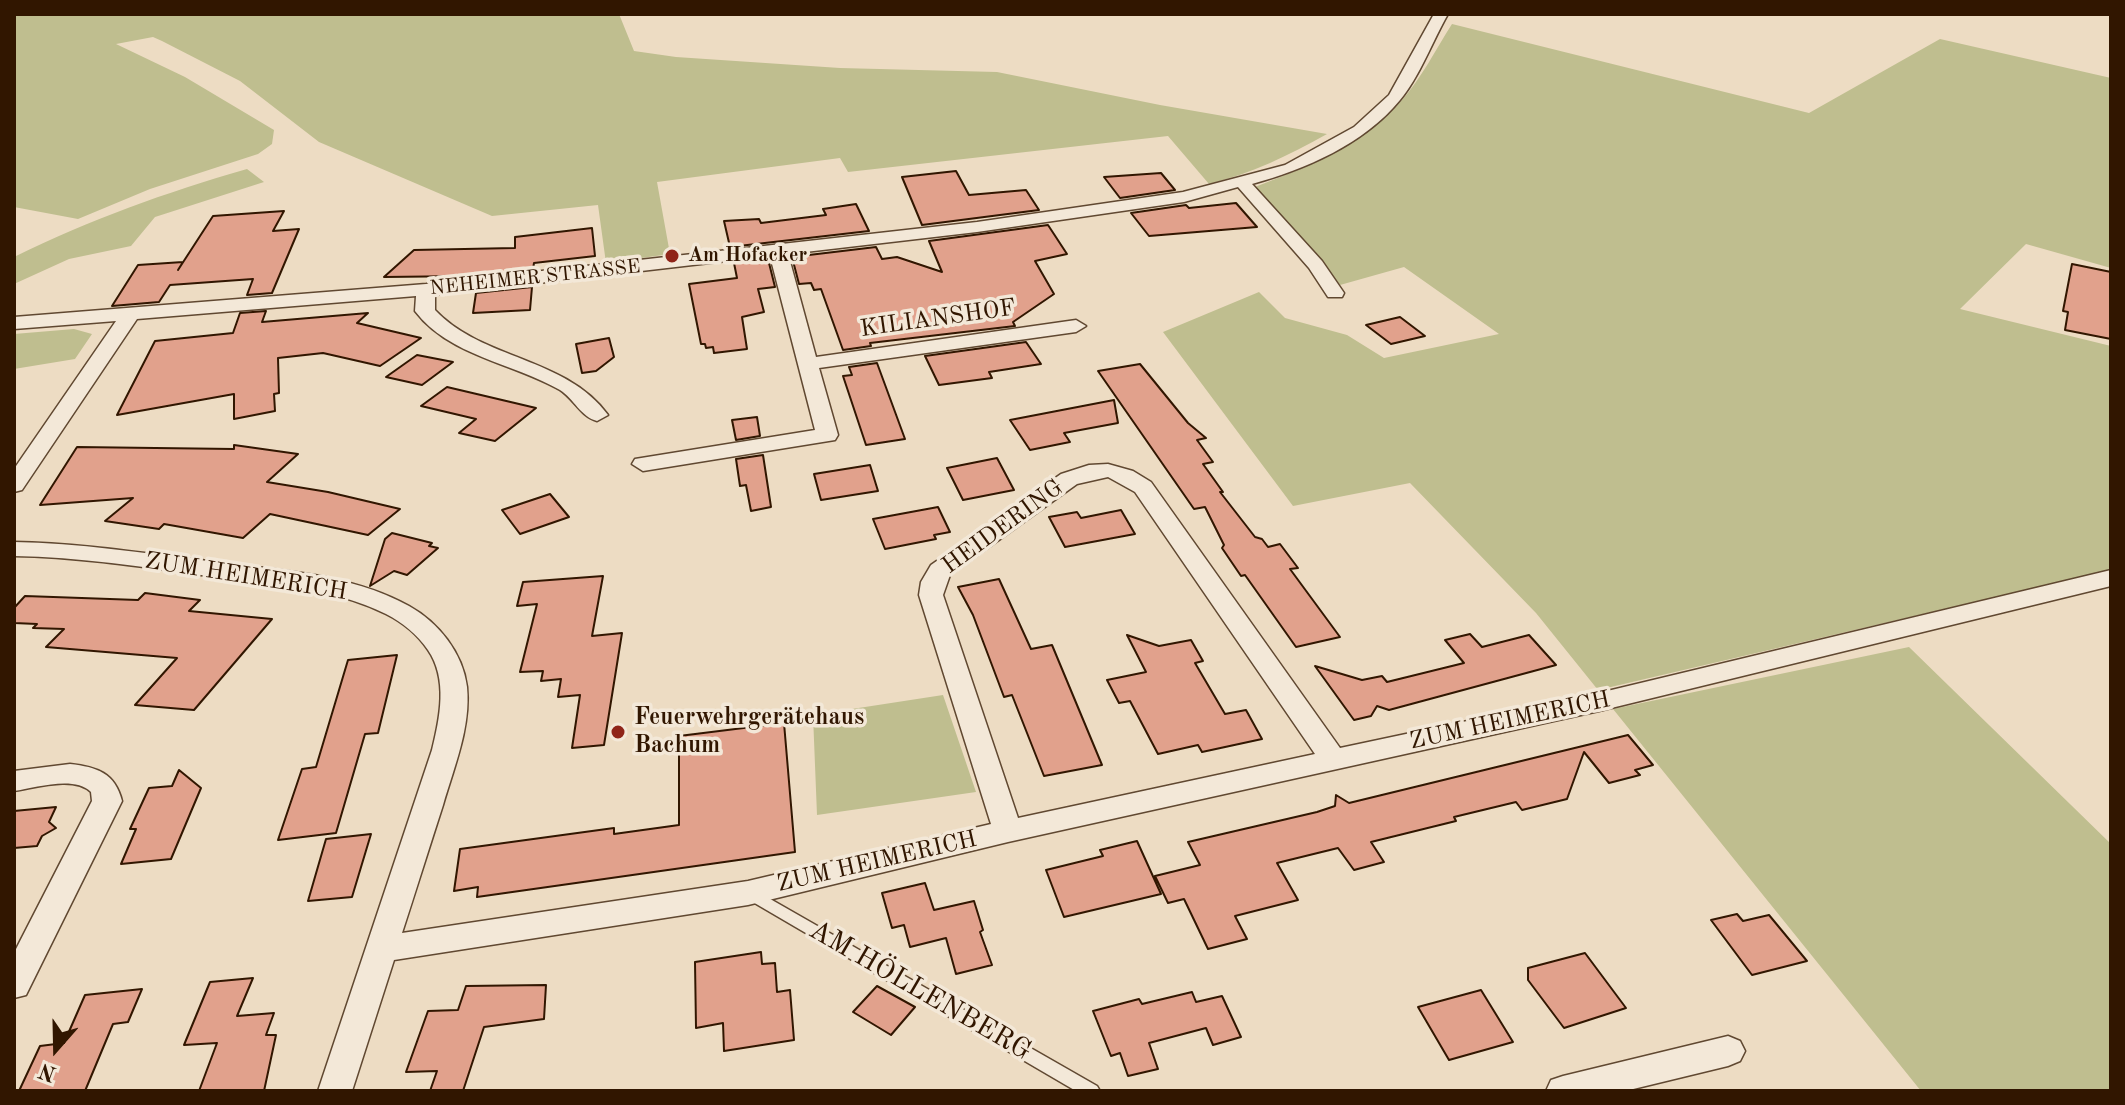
<!DOCTYPE html>
<meta charset="utf-8">
<style>
body{margin:0}
#map{position:relative;width:2125px;height:1105px;overflow:hidden;background:#eddcc3;font-family:"Old Standard TT",serif}
canvas{display:block}
.frame{position:absolute;inset:0;border:16px solid #311600;pointer-events:none}
.north{position:absolute;left:16px;top:1009px;width:80px;height:80px;-webkit-text-stroke:6px #f3e8d8;paint-order:stroke;rotate:200deg;font-size:22px;font-weight:700;line-height:32px;text-align:center;color:#311600}
.north::after{content:'';display:block;margin:auto;width:28px;height:36px;background:#311600;clip-path:polygon(50% 0,100% 100%,50% 72%,0 100%)}
</style>
<div id="map">
<canvas width="2125" height="1105"></canvas>
<div class="frame"></div>
<div class="north">N</div>
</div>
<script>
const ctx = document.querySelector('canvas').getContext('2d');
ctx.lineJoin = 'round';
function fill(path, color) {
  ctx.fillStyle = color;
  ctx.fill(path, 'evenodd');
}
function trace(path, color, width, dash) {
  ctx.strokeStyle = color;
  ctx.lineWidth = width;
  ctx.lineCap = dash ? 'butt' : 'round';
  ctx.setLineDash(dash || []);
  ctx.stroke(path);
}
function write(font, color, halo, rows, align = 'center') {
  ctx.font = font + ' "Old Standard TT",serif';
  ctx.lineWidth = 7;
  ctx.setLineDash([]);
  ctx.textBaseline = 'middle';
  ctx.strokeStyle = halo;
  ctx.fillStyle = color;
  for (const [text, x, y, turn = 0] of rows) {
    ctx.save();
    ctx.translate(x, y);
    ctx.rotate((+turn || 0) * Math.PI / 180);
    ctx.textAlign = isNaN(turn) ? turn : align;
    if (halo) ctx.strokeText(text, 0, 0);
    ctx.fillText(text, 0, 0);
    ctx.restore();
  }
}
const green = new Path2D(`
 M14 14H619L634 51 676 57 840 68 997 72 1160 105 1327 134C1288 156 1252 173 1209 184L1168 136 848 172 840 158 657 182 670 254 606 263 598 205 492 216 319 142 240 81 162 41 153 37 116 44 185 77 274 130 272 144 258 154 150 189 78 219 14 207Z
 M1452 24 1809 113 1940 39 2111 78V268L2026 244 1960 309 2111 346V570L1598 690 1536 613 1410 483 1293 506 1163 332 1259 292 1285 318 1347 335 1384 358 1499 334 1404 267 1340 285 1255 187C1310 166 1361 146 1401 101 1421 79 1436 49 1452 24Z
 M247 169 264 182 155 217 131 246 69 259 14 284V257C92 219 164 193 247 169Z
 M74 329 92 334 75 359 14 369V334Z
 M1909 647 2111 844V1091H1921L1613 709Z
 M943 695 976 792 817 815 813 715Z`);
const building = new Path2D(`
 M956 171 969 195 1026 190 1039 210 922 225 902 177Z
 M1161 173 1175 190 1120 198 1104 177Z
 M1236 203 1257 227 1149 236 1131 213 1186 205 1189 208Z
 M856 204 869 231 730 247 724 221 759 219 761 223 826 215 823 209Z
 M284 211 273 231 299 229 272 293 247 295 253 279 170 285 159 302 112 306 138 265 183 262 178 270 213 216Z
 M1048 225 1067 254 1035 261 1054 294 1013 322 1015 326 870 343 871 346 843 350 821 289 814 290 811 283 799 284 792 257 876 247 882 259 897 257 942 272 929 241Z
 M592 228 595 256 534 263 533 269 469 276 384 277 414 250 515 248V237Z
 M768 259 775 287 758 289 764 312 742 317 747 349 714 353 713 347 706 348 705 344H701L689 284 737 278 734 263Z
 M2072 264 2111 272V339L2065 330 2068 312 2063 311Z
 M532 287 530 310 473 313 476 293Z
 M266 311 262 322 368 313 357 323 421 338 380 366 323 353 278 358 279 393 274 394 275 411 234 419V394L117 415 155 341 233 333 240 313Z
 M1400 317 1425 336 1391 344 1366 325Z
 M609 338 614 357 596 371 582 373 576 344Z
 M1026 342 1041 364 989 372 992 378 939 385 925 356Z
 M417 355 453 362 422 385 386 377Z
 M877 363 905 439 866 445 843 376 852 375 849 367Z
 M1140 364 1188 423 1206 438 1197 440 1213 462 1203 464 1223 492H1220L1255 537 1262 539 1268 547 1280 544 1298 568 1290 569 1340 637 1296 647 1245 575 1241 576 1222 548 1224 545 1205 507 1194 509 1098 371Z
 M447 387 536 408 495 441 459 433 476 419 421 406Z
 M1114 400 1118 423 1064 433 1070 442 1030 450 1010 420Z
 M757 417 760 436 736 440 732 420Z
 M234 445 298 454 267 482 328 492 400 509 368 535 270 514 243 538 164 524 159 529 105 521 133 498 40 505 77 447 234 449Z
 M763 455 771 507 751 511 746 485 740 486 736 459Z
 M997 458 1014 490 963 500 947 468Z
 M870 465 878 491 821 500 814 474Z
 M550 494 569 517 520 534 502 510Z
 M938 507 950 532 934 535 936 539 885 549 873 519Z
 M1121 510 1135 534 1065 547 1049 517 1077 512 1081 518Z
 M392 533 432 543 429 546 438 548 407 575 394 571 370 586 385 539Z
 M603 576 592 636 622 633 604 745 572 748 580 695 558 697 561 679 541 681 543 671 520 672 537 604 517 606 523 582Z
 M999 579 1031 649 1052 645 1102 765 1044 776 1012 695 1004 697 973 615 958 587Z
 M145 593 200 600 189 611 272 619 194 710 135 705 177 658 46 647 64 629 33 628 37 624 14 623V608L25 596 138 600Z
 M1470 634 1482 647 1529 635 1556 665 1389 710 1377 706 1371 716 1354 720 1315 666 1362 680 1382 676 1387 682 1464 663 1445 640Z
 M1127 635 1159 646 1191 640 1203 661 1195 663 1225 714 1246 710 1262 739 1202 752 1198 745 1158 754 1130 701 1119 703 1107 680 1146 672Z
 M397 655 378 733 365 734 336 833 278 840 302 769 316 767 348 660Z
 M784 723 795 852 477 897 478 887 454 891 460 849 614 828V834L679 825V736Z
 M1628 735 1653 765 1635 770 1640 775 1609 783 1584 752 1567 799 1522 810 1516 802 1454 817 1456 821 1371 842 1384 862 1354 870 1338 848 1277 863 1298 900 1235 916 1247 939 1208 949 1184 899 1168 903 1155 876 1200 865 1188 842 1317 812 1335 806 1336 795 1349 803Z
 M179 770 201 788 171 859 121 864 136 829H130L149 788 172 786Z
 M56 807 49 822 56 828 42 836 37 846 14 848V811Z
 M371 834 352 897 308 901 326 839Z
 M1137 841 1161 894 1064 917 1046 870 1103 856 1100 850Z
 M925 883 934 910 974 901 983 930 980 932 992 965 956 974 946 938 910 947 904 925 892 928 882 893Z
 M1737 914 1743 921 1769 915 1807 961 1752 975 1711 920Z
 M761 952 762 964 775 963 777 992 790 990 794 1040 724 1051 723 1023 696 1028 695 962Z
 M1585 953 1626 1008 1564 1028 1528 980V968Z
 M253 978 237 1016 274 1013 266 1035H276L264 1091H199L217 1043 184 1045 210 982Z
 M546 985 544 1019 484 1027 463 1091H430L437 1071 406 1072 428 1011 458 1010 466 986Z
 M877 986 915 1007 891 1035 853 1012Z
 M142 989 128 1022 113 1024 85 1091H19L40 1046 64 1043 85 995Z
 M1481 990 1513 1042 1449 1060 1418 1007Z
 M1192 992 1196 1002 1222 996 1241 1037 1213 1045 1206 1028 1149 1043 1158 1069 1128 1076 1120 1053 1111 1056 1093 1011 1139 999 1142 1004Z`);
const lane = new Path2D(`
 M751 888 1097 1086 1100 1091H1076L746 898 743 894 746 890Z`);
const street = new Path2D(`
 M1434 14H1448C1433 40 1419 78 1400 100 1364 144 1306 169 1252 184L1322 261 1344 293 1342 297H1328L1309 268 1238 187 1184 202 977 232 788 254 816 357 1076 320 1086 326 1076 332 819 368 838 435 835 440 643 471 632 464 635 459 815 430 770 256 435 295V310C482 360 566 357 608 415L597 421C581 417 574 399 560 390 513 363 449 356 415 311L416 296 137 319 22 490 14 492V469L116 321 14 329V317L426 284 977 222 1183 192 1285 165 1354 127 1389 95Z
 M1108 464 1133 471 1151 482 1340 748 1599 693 2111 570V586L1599 711 1008 842 748 905 394 960 352 1091H318L432 750C440 718 448 679 428 650 418 635 402 622 386 614 332 587 268 584 208 576 144 567 79 557 14 556V542C79 543 143 553 208 561 274 570 350 573 409 606 438 622 463 653 467 687 471 727 454 767 443 805 429 848 416 890 402 933L748 881 991 824 919 595 921 582 931 565 1061 474 1089 465ZM1108 477 1135 492 1315 754 1018 818 943 595 950 575 1077 484Z
 M70 764C97 767 115 773 122 801L26 995 14 998V953L92 801 91 792C74 775 35 788 14 791V771Z
 M1728 1036 1740 1041 1745 1051 1740 1061 1728 1066 1625 1091H1546L1551 1080 1563 1076Z`);
const markers = [
 [672,256,8,"#8f2418"],
 [618,732,8,"#8f2418"]
];
const farPoinames = [
 ["Am Hofacker",688,256]
];
const farStreetnames = [
 ["NEHEIMER STRASSE",535,278,-6]
];
const streetNames = [
 ["KILIANSHOF",938,319,-8],
 ["HEIDERING",1003,527,-36],
 ["ZUM HEIMERICH",246,577,9],
 ["ZUM HEIMERICH",1510,721,-12],
 ["ZUM HEIMERICH",877,862,-13]
];
const poiNames = [
 ["Feuerwehrgerätehaus",634,718],
 ["Bachum",634,746]
];
const nearStreetnames = [
 ["AM HÖLLENBERG",920,991,30]
];
fill(green, '#bfbe8f');
fill(building, '#e1a18c');
trace(building, '#311600', 2);
trace(lane, '#604831', 3);
trace(street, '#604831', 3);
fill(lane, '#f3e8d8');
fill(street, '#f3e8d8');
for (const [x, y, r, color] of markers) {
  const dot = new Path2D();
  dot.arc(x, y, r, 0, 2 * Math.PI);
  ctx.fillStyle = color;
  ctx.fill(dot);
  trace(dot, '#f3e8d8', 3);
}
write('bold 20px', '#311600', '#f3e8d8', farPoinames, 'left');
write('20px', '#311600', '#f3e8d8', farStreetnames);
write('24px', '#311600', '#f3e8d8', streetNames);
write('bold 24px', '#311600', '#f3e8d8', poiNames, 'left');
write('28px', '#311600', '#f3e8d8', nearStreetnames);
</script>
